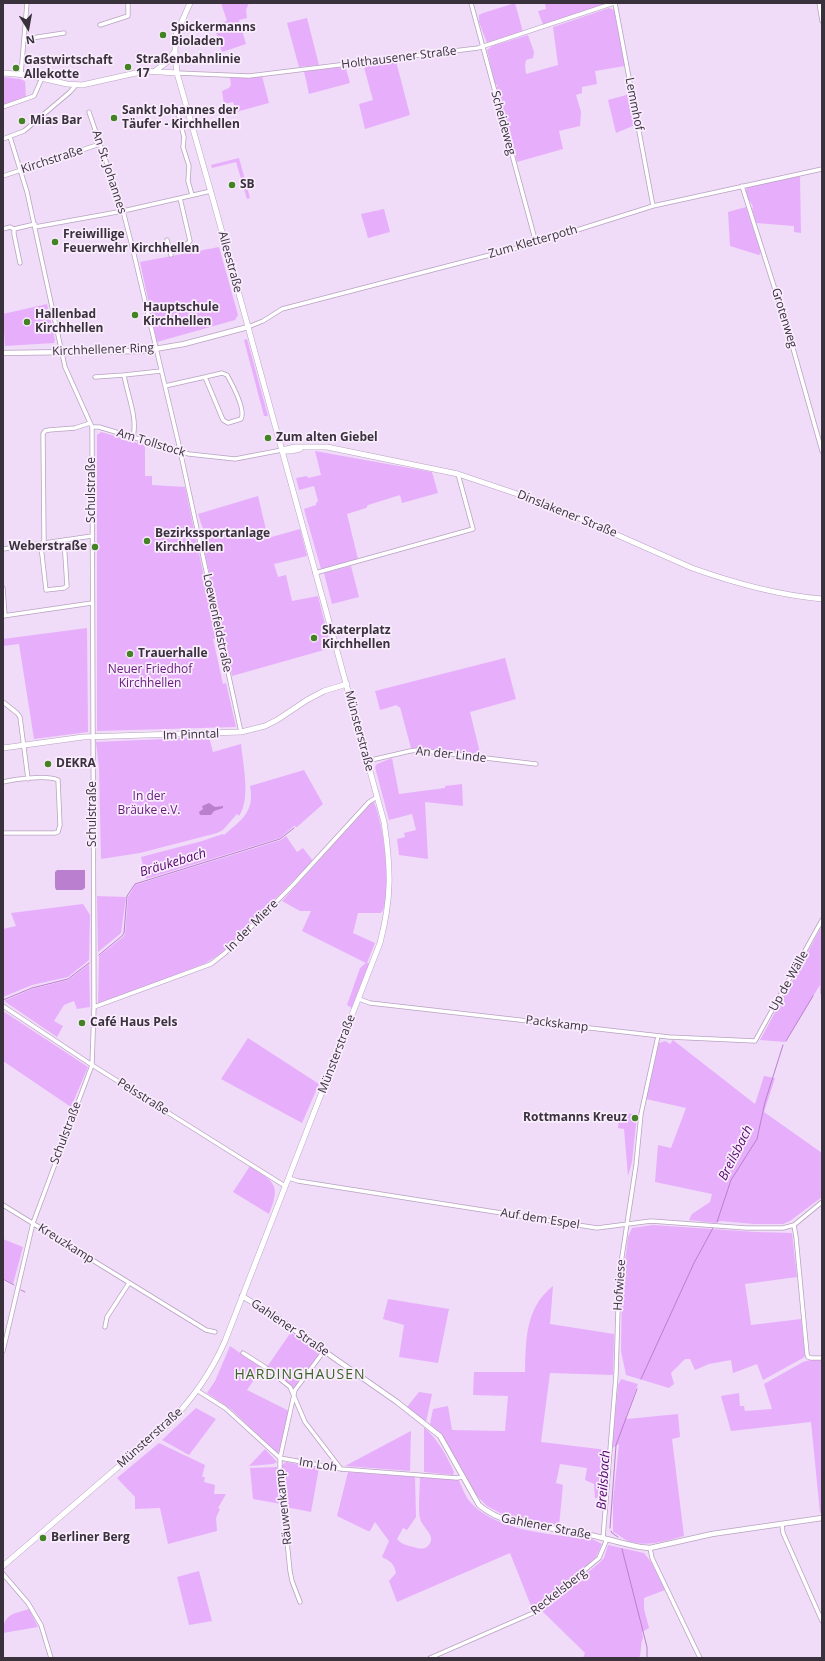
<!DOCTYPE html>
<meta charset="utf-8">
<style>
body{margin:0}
#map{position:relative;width:825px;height:1661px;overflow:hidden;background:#f0dbf8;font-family:"Open Sans",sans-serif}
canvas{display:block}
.frame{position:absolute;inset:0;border:4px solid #39313c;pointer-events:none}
.north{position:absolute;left:8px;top:8px;width:40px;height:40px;-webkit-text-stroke:3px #f9ecfd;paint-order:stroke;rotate:169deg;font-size:11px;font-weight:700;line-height:16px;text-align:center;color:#39313c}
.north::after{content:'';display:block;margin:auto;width:14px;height:18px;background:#39313c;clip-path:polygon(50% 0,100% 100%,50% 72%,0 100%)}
</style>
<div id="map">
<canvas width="825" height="1661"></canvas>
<div class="frame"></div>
<div class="north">N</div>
</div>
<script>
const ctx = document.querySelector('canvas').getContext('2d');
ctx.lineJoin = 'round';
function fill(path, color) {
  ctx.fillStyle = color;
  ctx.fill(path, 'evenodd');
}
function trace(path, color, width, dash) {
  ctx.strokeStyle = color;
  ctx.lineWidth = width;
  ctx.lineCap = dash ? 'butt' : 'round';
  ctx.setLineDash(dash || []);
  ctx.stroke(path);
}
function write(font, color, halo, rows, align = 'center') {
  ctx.font = font + ' "Open Sans",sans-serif';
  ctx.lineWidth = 3.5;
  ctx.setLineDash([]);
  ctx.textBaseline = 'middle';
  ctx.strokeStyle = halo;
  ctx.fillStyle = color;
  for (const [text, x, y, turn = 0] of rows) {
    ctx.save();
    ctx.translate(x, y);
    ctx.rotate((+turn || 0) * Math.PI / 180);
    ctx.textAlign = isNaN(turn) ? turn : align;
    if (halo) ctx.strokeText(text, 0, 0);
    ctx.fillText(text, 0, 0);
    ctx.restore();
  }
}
const green = new Path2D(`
 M221 3H249L246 10 247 18 239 20 246 44 222 52 214 25 227 21Z
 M515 3 523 32 487 43 479 22V15L483 13Z
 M547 3H608L543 25 538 11 546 9 545 4Z
 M609 8 614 10 625 66 595 71 597 84 582 87V93L576 95 581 112 580 126 559 131 563 149 517 162 496 87 498 86 495 84 487 50 492 46 528 35 534 52 533 58 526 60 525 66 526 74 558 65 553 27Z
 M307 18 319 65 299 67 287 23Z
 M396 61 410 115 365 129 359 104 373 100 363 64Z
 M344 67 346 69 350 83 309 94 304 71Z
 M262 76 269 103 236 112 233 102 224 104 222 91 229 88 231 85 230 78Z
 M3 77 20 79 25 81 26 97 3 105Z
 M630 94 635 125 616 133 608 100Z
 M239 158 250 198 247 199 236 162 212 168 211 165Z
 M800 176 801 233 794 232V226L756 223 752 208 753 207C751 201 743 196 747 187Z
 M746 207 761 253 759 255 730 246 728 212Z
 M384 209 390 232 368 238 361 214Z
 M219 247 238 315 235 320 157 342 140 262Z
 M47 304 55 340 54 343 5 346 3 314Z
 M247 339 268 416H264L244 340Z
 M101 432 145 445V476H152V485L185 487 217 638 213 639 223 684 226 683 236 727 97 731V435Z
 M315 451 432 472 438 493 402 503 400 495 368 505 366 508 347 514 358 559 321 569 304 509 316 505V503L318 501 314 486 299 490 296 478 307 476 308 478 321 475Z
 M258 496 268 538 300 529 307 556 274 564 278 577 286 575 292 601 318 596 331 648 232 676 202 540 206 538 198 514Z
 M351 566 359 597 332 604 324 573Z
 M87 628 88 732 34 739 19 644 3 646V639Z
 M505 658 516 699 470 712 481 757 425 748H411L400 707H398L397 705 380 710 375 691Z
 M209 737 213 752 241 744C243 765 251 799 239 816L237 814 223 830 217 833 140 853 101 859 99 768 96 742Z
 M392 758 399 794 445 788V786L462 784 463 806 425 802 428 859 399 855 397 839 405 837 404 833 416 830 412 814 389 820 375 767 377 764Z
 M304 770 323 804 297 827 294 826 280 838 146 879 141 857 202 841 223 834 224 835C242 820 255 811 250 786Z
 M373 801C383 816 394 901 381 913H358L353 933 375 943 367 963H370L369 966 352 1008 347 1005 360 968 366 963 302 931 311 911H300L282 901Z
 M286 836 297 852 303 848 313 861 220 954 206 963 100 1004 98 1003 99 956 123 937 125 934 128 897 135 885 281 840Z
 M97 896 126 897 121 933 98 952Z
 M83 904 90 915 89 960 68 977 32 985 3 997V929L16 926 11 913Z
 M822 926V994H820V985L785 1042 760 1040Z
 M89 964 90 1007 77 1009 74 1001 64 1005 54 1021 63 1026 57 1037 4 1001 32 989 68 980Z
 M3 1011 88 1067 71 1107 3 1061Z
 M248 1038 319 1084 302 1123 221 1079Z
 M673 1040 755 1104 764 1076 775 1078 764 1112 822 1153V1197L790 1221 783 1224H754L721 1221 715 1223 689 1220 692 1214 710 1202 712 1194 655 1182 658 1145 671 1148 686 1108 646 1099 659 1043 665 1041 670 1044Z
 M619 1113 637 1114 632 1162 628 1176 624 1129 618 1128Z
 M250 1166C275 1183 281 1184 269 1214L233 1192Z
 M653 1225 756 1232 792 1233 797 1277 745 1284 751 1325 801 1319 805 1356 803 1358 763 1380 757 1364 733 1373 731 1360 709 1364 695 1370 690 1359H685L671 1373 674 1384 669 1388 626 1375 621 1351 622 1287 628 1237 632 1228Z
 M3 1239 23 1247 13 1284 3 1278Z
 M553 1286 550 1324 614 1334 613 1375 550 1373 541 1442 607 1450 603 1498H595L594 1484 585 1480 587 1468 560 1464 556 1483 563 1485 559 1526 502 1514 487 1506 475 1494 441 1435 430 1424 433 1409 448 1406 452 1430 505 1431 508 1396 473 1395 474 1372H525C526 1340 525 1308 553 1286Z
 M388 1299 449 1309 438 1363 399 1357 404 1325 383 1319Z
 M291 1332 320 1353 296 1386 293 1388 267 1367Z
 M230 1346 262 1368 247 1390 289 1411 279 1452 276 1453 232 1410 207 1393 215 1381Z
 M810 1360H822V1512L820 1513 811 1422 731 1431 721 1396 739 1393 740 1406H744L745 1411 772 1409 764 1384 803 1362Z
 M621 1379 638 1384 626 1417 627 1419 678 1414 680 1437 672 1439 684 1536C666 1541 645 1548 626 1540 622 1538 618 1534 613 1532V1501L619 1444 612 1448 618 1385Z
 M419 1392 432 1394 426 1422 407 1407Z
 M196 1408 216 1419 189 1455 162 1440Z
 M424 1427C438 1440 446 1454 454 1472L453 1475 424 1472Z
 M411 1431 410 1471 345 1466Z
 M159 1443 205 1465 202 1477H205L204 1482 215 1485 214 1494H226L218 1508 220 1509 216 1518 217 1531 168 1544 160 1508 135 1509V1497L117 1478Z
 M265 1449 277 1462 273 1464 249 1466Z
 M286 1462 319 1468 311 1512 286 1507 281 1470 282 1465Z
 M277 1467 281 1504 253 1499 250 1468Z
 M348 1472 415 1477 416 1517 407 1530 403 1528 397 1539C402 1545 409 1546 417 1548 421 1549 425 1549 428 1546 438 1536 421 1527 420 1518 418 1509 420 1487 420 1477L458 1479C462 1486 465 1497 471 1503 498 1532 556 1535 592 1539L602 1544 596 1557 533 1611 510 1553 397 1602 389 1581 396 1573C394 1563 390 1561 382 1557L389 1541 375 1522 370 1531H368L337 1516Z
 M608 1545 644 1553 651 1562 665 1590 644 1598V1609L649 1628 642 1632 643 1638C640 1644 642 1652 639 1658H583L585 1653 541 1610 598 1564 604 1558Z
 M199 1571 212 1621 189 1625 177 1577Z
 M29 1609 38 1627 3 1633C3 1614 13 1614 29 1609Z`);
const water = new Path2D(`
 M209 803 215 807 223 806V808L214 811 211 815H200L199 812 203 809 202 806Z
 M57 870H85V888L82 890H56L55 887V872Z`);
const stream = new Path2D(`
 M99 955 122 936 124 933 127 896 135 884 280 839 294 828
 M3 1000 32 988 68 979 89 963
 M786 1041 813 996
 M717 1222 731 1180 757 1139 765 1102 783 1045
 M3 1279 14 1285
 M21 1290 25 1292
 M641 1379 694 1263 713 1228
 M610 1528 616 1445 637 1389
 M611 1531 612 1533 618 1537
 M622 1549 647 1647V1658`);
const minor = new Path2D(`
 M471 3 536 243
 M615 3 653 206
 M819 3 822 21
 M100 25 128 16V3
 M25 39 64 33
 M177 73 249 76 478 48 614 3
 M21 74 27 3
 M3 107 34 96 42 78
 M173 107 177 111 184 137 183 147 189 166 188 181 192 195
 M89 112 123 211 132 246 178 441 241 732
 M3 139 24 131 70 92 76 85
 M3 176 100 144
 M742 186 787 327 822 451
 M35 227 123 211 211 191
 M3 229 10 227 14 229
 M167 240 171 255
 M169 248 187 244 190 241 180 198
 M20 263 14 234V229L35 224
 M248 327 263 321 282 309 536 243 653 206 822 169
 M95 377 124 375
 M165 386 205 377 223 420 228 423 241 419C246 410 232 384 227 375L222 373 205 377
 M92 427H99L189 454 235 459 282 450
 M133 437C138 418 127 394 124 375L161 371
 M64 540 67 586 64 588 46 590 41 546 44 540 43 434 45 431 49 430 75 428 90 423
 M3 549 92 536
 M315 573 473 529 458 474
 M3 588 5 616
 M3 616 92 603
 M3 702 17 713 20 717 28 779
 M367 761 410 751 418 750 536 764
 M3 782C15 779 47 775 58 780L60 825 58 832 55 833H3
 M359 999 370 1003 669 1037 755 1041 822 920
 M3 1006 92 1065 285 1186
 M94 1007 211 964 225 953 292 886 369 802 377 797
 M289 1178 298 1181 597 1228 651 1221 746 1228H783L794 1225 822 1202
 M3 1205 206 1330 215 1332
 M794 1225 796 1237 807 1354 808 1357 811 1358H822
 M105 1327 107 1317 129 1283
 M3 1351 33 1223 92 1065 94 1007 92 427 65 367 27 192 10 137
 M243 1353 265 1367 290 1387 305 1422 341 1469
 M198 1391 225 1408 280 1458 341 1469 457 1478 463 1477
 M782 1525 783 1533 822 1621
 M603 1538 616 1375 619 1276 636 1165 641 1114 658 1036
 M650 1548 652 1558 700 1658
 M3 1574 28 1603 41 1625 51 1658
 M300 1602 292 1581 290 1571 280 1472V1458L295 1390 324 1351
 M430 1658 533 1613 599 1558 607 1539`);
const tertiary = new Path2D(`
 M3 353 143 351 184 344 248 327
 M242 1296 275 1316 334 1358 397 1402 440 1436 479 1505C506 1528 544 1526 577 1532 598 1536 619 1543 640 1547L650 1548 712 1534 822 1518`);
const secondary = new Path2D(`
 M155 71 167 62 175 51
 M3 73 28 75 67 84 82 85 145 71 177 73
 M282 450 295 447H327L458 474 547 504 692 568C734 583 777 595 822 599
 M283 451H291L300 449
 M3 748 83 737 241 732 265 726 277 720 307 700 324 691 347 684
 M3 1566 168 1424C193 1399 211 1373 225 1341L380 943C392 897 391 868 384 822L214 203 177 73 175 51 176 35 190 3`);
const markers = [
 [163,35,4,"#448323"],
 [128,67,4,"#448323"],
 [16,68,4,"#448323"],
 [114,118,4,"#448323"],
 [22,121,4,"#448323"],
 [232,185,4,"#448323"],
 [55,242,4,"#448323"],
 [135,315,4,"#448323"],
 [27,322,4,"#448323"],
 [268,438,4,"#448323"],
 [147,541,4,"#448323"],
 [95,547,4,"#448323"],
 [314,638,4,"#448323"],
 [130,654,4,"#448323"],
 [48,764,4,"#448323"],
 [82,1023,4,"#448323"],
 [635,1118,4,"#448323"],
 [43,1538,4,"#448323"]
];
const poiNames = [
 ["Spickermanns",171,28],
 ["Bioladen",171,42],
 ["Straßenbahnlinie",136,60],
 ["17",136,74],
 ["Gastwirtschaft",24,61],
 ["Allekotte",24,75],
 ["Sankt Johannes der",122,111],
 ["Täufer - Kirchhellen",122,125],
 ["Mias Bar",30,121],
 ["SB",240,185],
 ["Freiwillige",63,235],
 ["Feuerwehr Kirchhellen",63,249],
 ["Hauptschule",143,308],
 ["Kirchhellen",143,322],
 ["Hallenbad",35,315],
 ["Kirchhellen",35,329],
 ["Zum alten Giebel",276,438],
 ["Bezirkssportanlage",155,534],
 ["Kirchhellen",155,548],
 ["Weberstraße",87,547,"right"],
 ["Skaterplatz",322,631],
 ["Kirchhellen",322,645],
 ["Trauerhalle",138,654],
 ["DEKRA",56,764],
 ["Café Haus Pels",90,1023],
 ["Rottmanns Kreuz",627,1118,"right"],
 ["Berliner Berg",51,1538]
];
const streetNames = [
 ["Holthausener Straße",399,58,-7],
 ["Lemmhof",634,104,79],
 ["Scheideweg",503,123,75],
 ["Kirchstraße",52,160,-18],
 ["An St. Johannes",109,172,72],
 ["Zum Kletterpoth",533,242,-16],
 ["Alleestraße",230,262,75],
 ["Grotenweg",784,318,73],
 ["Kirchhellener Ring",103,350,-2],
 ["Am Tollstock",151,443,17],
 ["Schulstraße",92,490,-90],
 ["Dinslakener Straße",567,514,22],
 ["Loewenfeldstraße",217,623,78],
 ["Münsterstraße",359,731,75],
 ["Im Pinntal",191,735,-2],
 ["An der Linde",451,755,6],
 ["Schulstraße",93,814,-90],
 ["In der Miere",252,926,-45],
 ["Up de Wälle",789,981,-61],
 ["Packskamp",557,1024,7],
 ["Münsterstraße",337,1054,-69],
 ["Pelsstraße",143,1097,32],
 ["Schulstraße",66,1133,-69],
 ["Auf dem Espel",540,1219,9],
 ["Kreuzkamp",66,1244,32],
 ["Hofwiese",620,1285,-86],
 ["Gahlener Straße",290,1328,34],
 ["Münsterstraße",150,1438,-42],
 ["Im Loh",318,1465,9],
 ["Räuwenkamp",284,1507,-96],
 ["Gahlener Straße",546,1527,11],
 ["Reckelsberg",559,1592,-38]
];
const parkNames = [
 ["Neuer Friedhof",150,670],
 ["Kirchhellen",150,684],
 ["In der",149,797],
 ["Bräuke e.V.",149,811]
];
const waterNames = [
 ["Bräukebach",173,863,-17],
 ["Breilsbach",736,1153,-63],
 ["Breilsbach",604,1480,-86]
];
const quarterNames = [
 ["HARDINGHAUSEN",300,1375]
];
fill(green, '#e7affb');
fill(water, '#ba7fce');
trace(stream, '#ba7fce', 1);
trace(minor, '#b7a3bf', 5);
trace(tertiary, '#b7a3bf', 6);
trace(secondary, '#b7a3bf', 6);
trace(minor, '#fff', 3.5);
trace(tertiary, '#fff', 4.5);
trace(secondary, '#fff', 5);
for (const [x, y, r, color] of markers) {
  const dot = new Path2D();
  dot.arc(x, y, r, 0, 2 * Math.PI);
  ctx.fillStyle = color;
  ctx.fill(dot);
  trace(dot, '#f9ecfd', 1.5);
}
write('bold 12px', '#39313c', '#f9ecfd', poiNames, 'left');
write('12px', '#39313c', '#f9ecfd', streetNames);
write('12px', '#651b7b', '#f9ecfd', parkNames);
write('italic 13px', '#56056c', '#f9ecfd', waterNames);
ctx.letterSpacing = '1px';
write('14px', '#3a6327', '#f9ecfd', quarterNames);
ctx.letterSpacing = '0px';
</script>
